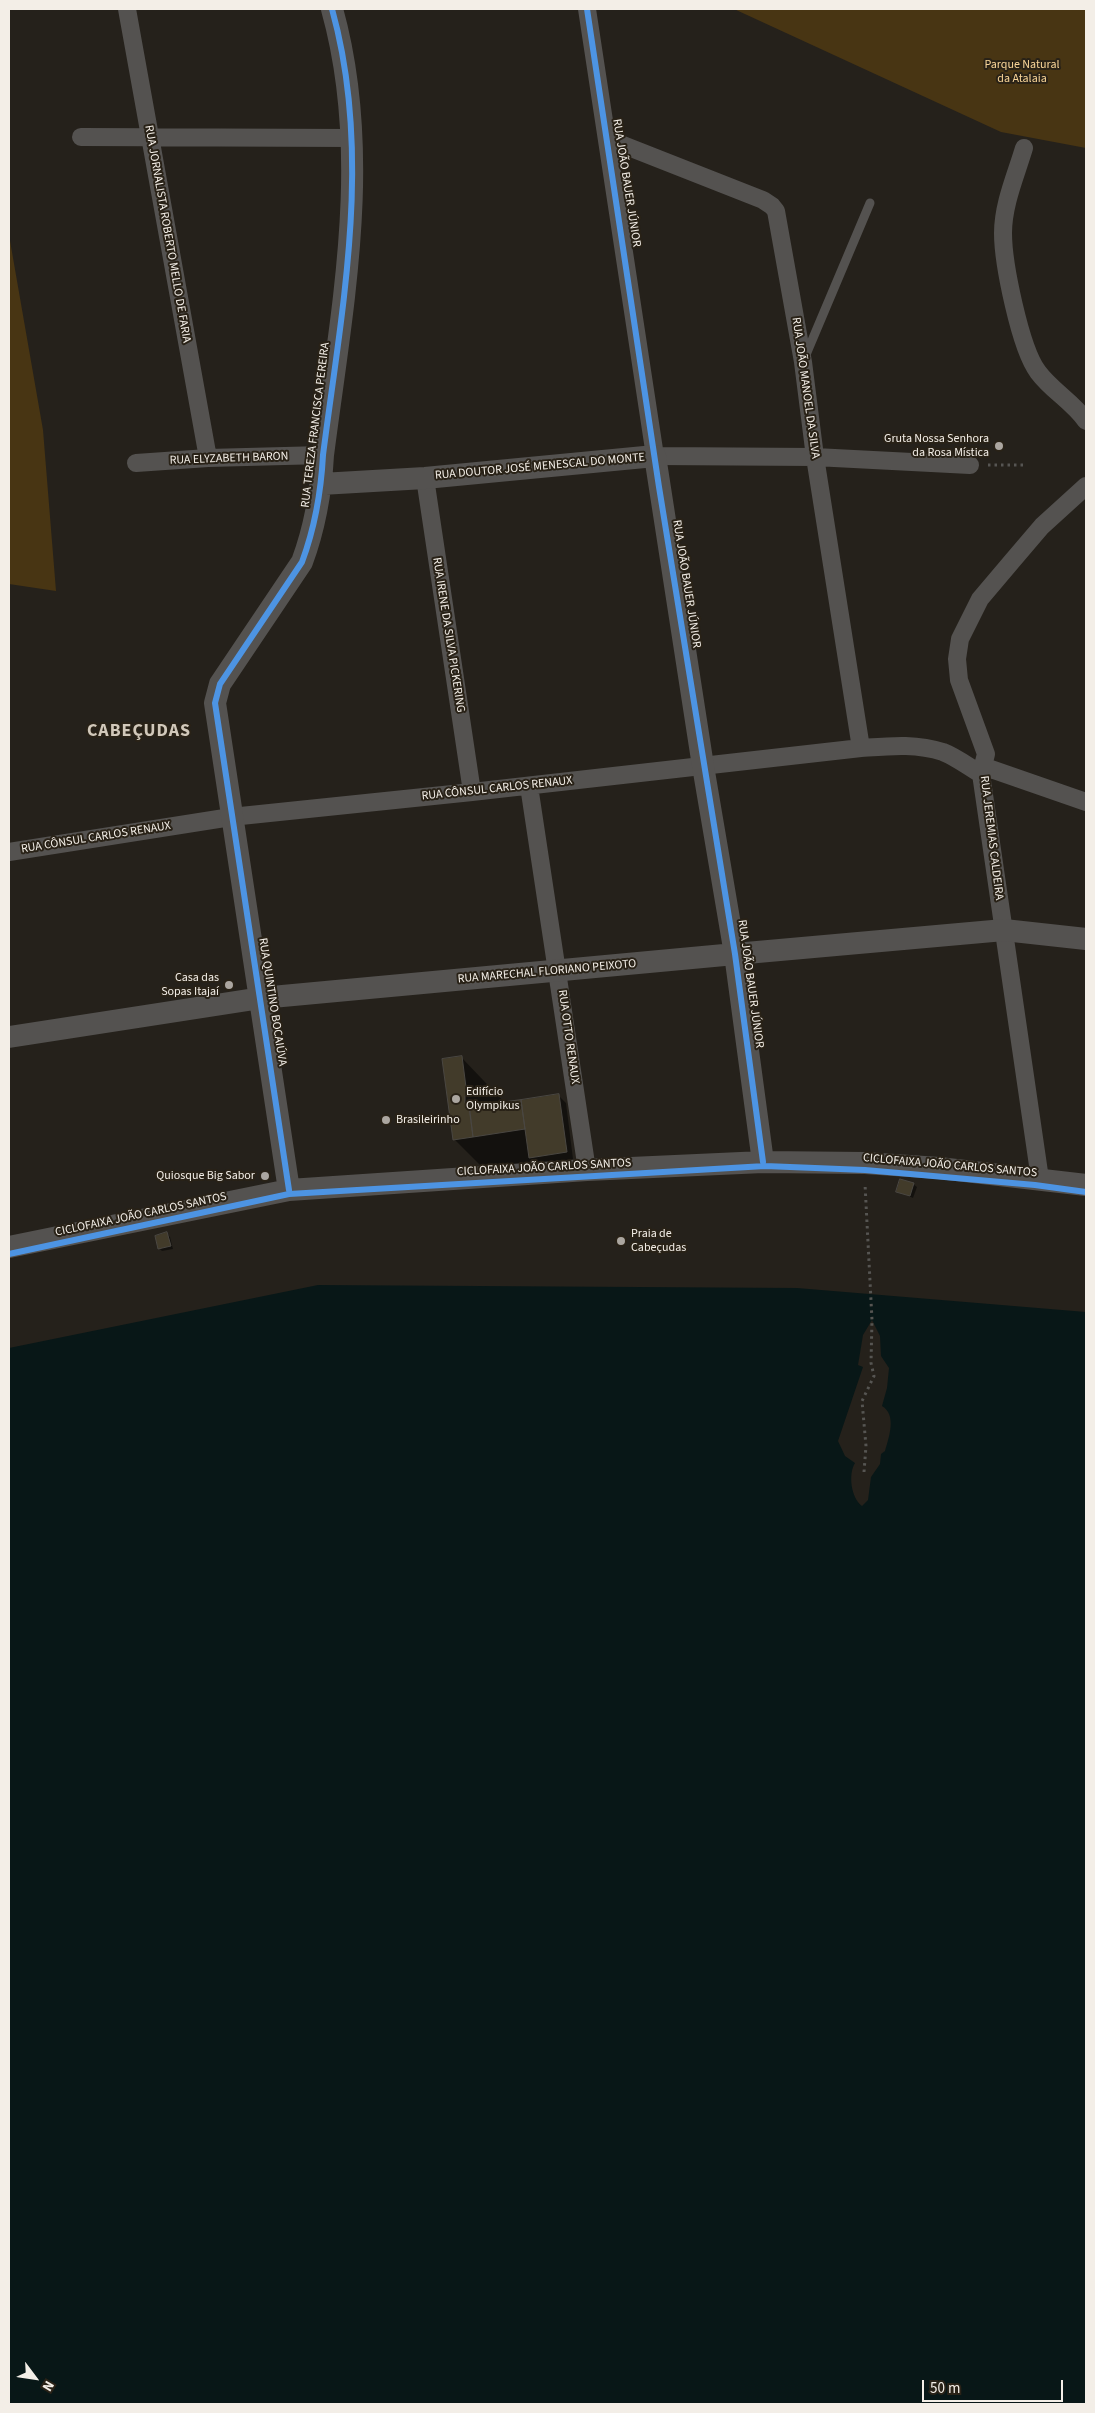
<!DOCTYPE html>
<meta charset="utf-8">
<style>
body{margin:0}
#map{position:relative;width:1095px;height:2413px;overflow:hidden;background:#25211b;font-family:"Source Sans 3",sans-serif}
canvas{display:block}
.frame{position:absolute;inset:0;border:10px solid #f3eee7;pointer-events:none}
.north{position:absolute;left:10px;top:2353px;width:50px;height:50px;-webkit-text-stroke:4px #292217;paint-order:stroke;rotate:121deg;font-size:14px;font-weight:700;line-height:20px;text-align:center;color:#f3eee7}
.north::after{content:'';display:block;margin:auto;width:18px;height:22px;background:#f3eee7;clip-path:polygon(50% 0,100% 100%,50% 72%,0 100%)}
.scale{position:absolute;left:922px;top:2380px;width:141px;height:22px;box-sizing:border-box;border:2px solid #f3eee7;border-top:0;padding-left:6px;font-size:15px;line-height:18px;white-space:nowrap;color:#f3eee7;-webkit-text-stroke:4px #292217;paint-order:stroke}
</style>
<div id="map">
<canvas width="1095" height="2413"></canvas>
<div class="frame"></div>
<div class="north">N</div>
<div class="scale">50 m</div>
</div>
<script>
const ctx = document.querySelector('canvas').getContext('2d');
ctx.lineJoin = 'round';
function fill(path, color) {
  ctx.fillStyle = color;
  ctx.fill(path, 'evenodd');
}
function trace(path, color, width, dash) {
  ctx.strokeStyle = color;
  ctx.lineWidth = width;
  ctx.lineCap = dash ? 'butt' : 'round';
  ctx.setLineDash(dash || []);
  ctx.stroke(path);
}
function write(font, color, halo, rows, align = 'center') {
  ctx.font = font + ' "Source Sans 3",sans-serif';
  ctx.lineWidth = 4;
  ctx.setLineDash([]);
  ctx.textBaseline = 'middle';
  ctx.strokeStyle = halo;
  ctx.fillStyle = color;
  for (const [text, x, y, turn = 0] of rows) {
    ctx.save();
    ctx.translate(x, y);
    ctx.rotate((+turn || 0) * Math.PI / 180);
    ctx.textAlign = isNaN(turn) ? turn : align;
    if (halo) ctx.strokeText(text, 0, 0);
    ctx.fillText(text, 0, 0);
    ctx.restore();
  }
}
const green = new Path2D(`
 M734 9H1086V148L1001 132Z
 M9 235 43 430 56 591 9 584Z`);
const water = new Path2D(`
 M318 1285 797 1288 1086 1312V2404H9V1348ZM872 1320 880 1336 881 1356 889 1368 887 1388 882 1406C897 1415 889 1437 885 1451L881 1454 880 1464 871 1477 868 1500 862 1506C851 1498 848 1474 855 1463L845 1456 838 1441 863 1367 858 1365 863 1335Z`);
const shadow = new Path2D(`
 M462 1058 505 1103 559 1096 566 1103 573 1159 560 1161 497 1182 454 1139Z
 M913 1184 917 1187 913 1198 898 1191Z
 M167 1234 170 1237 173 1249 162 1251 159 1248Z`);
const building = new Path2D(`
 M462 1056 467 1095 465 1096V1103H469L473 1137 453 1140 442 1059Z
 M559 1094 567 1152 529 1158 521 1100Z
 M521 1100 525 1129 473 1137 469 1107Z
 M900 1179 914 1183 910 1196 896 1192Z
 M167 1232 171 1246 158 1249 155 1236Z`);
const path = new Path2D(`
 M988 465H1023
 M864 1472 866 1446 862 1401 874 1376 871 1363 872 1320 865 1184`);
const service = new Path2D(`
 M805 357 870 203`);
const minor = new Path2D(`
 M127 9 208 458
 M587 9 655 456 815 457 970 465
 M81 137 353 138
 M608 139 763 200 772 206 776 211 803 362 815 457 861 748
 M1024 148C1016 175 1003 204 1003 233 1003 263 1020 348 1038 372 1052 391 1073 402 1086 421
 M136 463 208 458 323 455
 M425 478 472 792
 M981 774 991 769 1086 802
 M529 786 587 1170
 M9 852 231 817 472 792 861 748C889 746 916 743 943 752 956 757 969 767 981 774
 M1040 1179 981 774 986 754 959 680 957 659 960 639 980 599 1013 560 1042 526 1086 486`);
const tertiary = new Path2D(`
 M321 484 425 478 655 456 703 766 735 954 763 1162
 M9 1037 261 998 735 954 1004 930 1086 939
 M289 1190 215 703 220 684 302 562C315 527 321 493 323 455 342 307 373 156 332 9
 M9 1247 289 1190 587 1170 763 1162 865 1163 939 1168 1086 1185`);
const cycleway = new Path2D(`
 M587 9 659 487 735 954 763 1162
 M289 1190 215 703 220 684 302 562C315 527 321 493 323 455 342 307 373 156 332 9
 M9 1254 289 1194 765 1166 865 1170 1035 1185 1086 1192`);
const markers = [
 [999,446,5,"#aba6a0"],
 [229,985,5,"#aba6a0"],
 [456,1099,5,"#aba6a0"],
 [386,1120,5,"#aba6a0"],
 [265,1176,5,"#aba6a0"],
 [621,1241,5,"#aba6a0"]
];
const parkNames = [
 ["Parque Natural",1022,65],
 ["da Atalaia",1022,79]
];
const streetNames = [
 ["RUA JOÃO BAUER JÚNIOR",626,183,81],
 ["RUA JORNALISTA ROBERTO MELLO DE FARIA",167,234,80],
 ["RUA JOÃO MANOEL DA SILVA",805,388,82],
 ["RUA TEREZA FRANCISCA PEREIRA",316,425,-83],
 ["RUA ELYZABETH BARON",229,459,-2],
 ["RUA DOUTOR JOSÉ MENESCAL DO MONTE",540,467,-5],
 ["RUA JOÃO BAUER JÚNIOR",686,584,81],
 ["RUA IRENE DA SILVA PICKERING",448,635,81],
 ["RUA CÔNSUL CARLOS RENAUX",497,789,-6],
 ["RUA CÔNSUL CARLOS RENAUX",96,838,-9],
 ["RUA JEREMIAS CALDEIRA",991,838,83],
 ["RUA MARECHAL FLORIANO PEIXOTO",547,972,-5],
 ["RUA JOÃO BAUER JÚNIOR",750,984,82],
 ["RUA QUINTINO BOCAIÚVA",272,1002,81],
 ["RUA OTTO RENAUX",568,1037,82],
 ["CICLOFAIXA JOÃO CARLOS SANTOS",950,1166,5],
 ["CICLOFAIXA JOÃO CARLOS SANTOS",544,1168,-3],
 ["CICLOFAIXA JOÃO CARLOS SANTOS",141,1215,-12]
];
const poiNames = [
 ["Gruta Nossa Senhora",989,439],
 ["da Rosa Mística",989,453],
 ["Casa das",219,978],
 ["Sopas Itajaí",219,992],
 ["Edifício",466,1092,"left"],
 ["Olympikus",466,1106,"left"],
 ["Brasileirinho",396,1120,"left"],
 ["Quiosque Big Sabor",255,1176],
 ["Praia de",631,1234,"left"],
 ["Cabeçudas",631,1248,"left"]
];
const districtNames = [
 ["CABEÇUDAS",139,732]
];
fill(green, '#483513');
fill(water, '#081717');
fill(shadow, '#0007');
fill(building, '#423b2a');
trace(building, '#4a4742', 1);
trace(path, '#565552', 3, [2.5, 4]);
trace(service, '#545250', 9);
trace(minor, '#545250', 18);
trace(tertiary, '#545250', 22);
trace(cycleway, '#4d94e3', 6);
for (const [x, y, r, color] of markers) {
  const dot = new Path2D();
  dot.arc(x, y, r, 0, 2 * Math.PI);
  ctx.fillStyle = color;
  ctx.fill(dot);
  trace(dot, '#292217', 2);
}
write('12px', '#f9d598', '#292217', parkNames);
write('12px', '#f3eee7', '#292217', streetNames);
write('12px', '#f3eee7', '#292217', poiNames, 'right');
ctx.letterSpacing = '1px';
write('bold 18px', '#d1c8ba', '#292217', districtNames);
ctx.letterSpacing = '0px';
</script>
